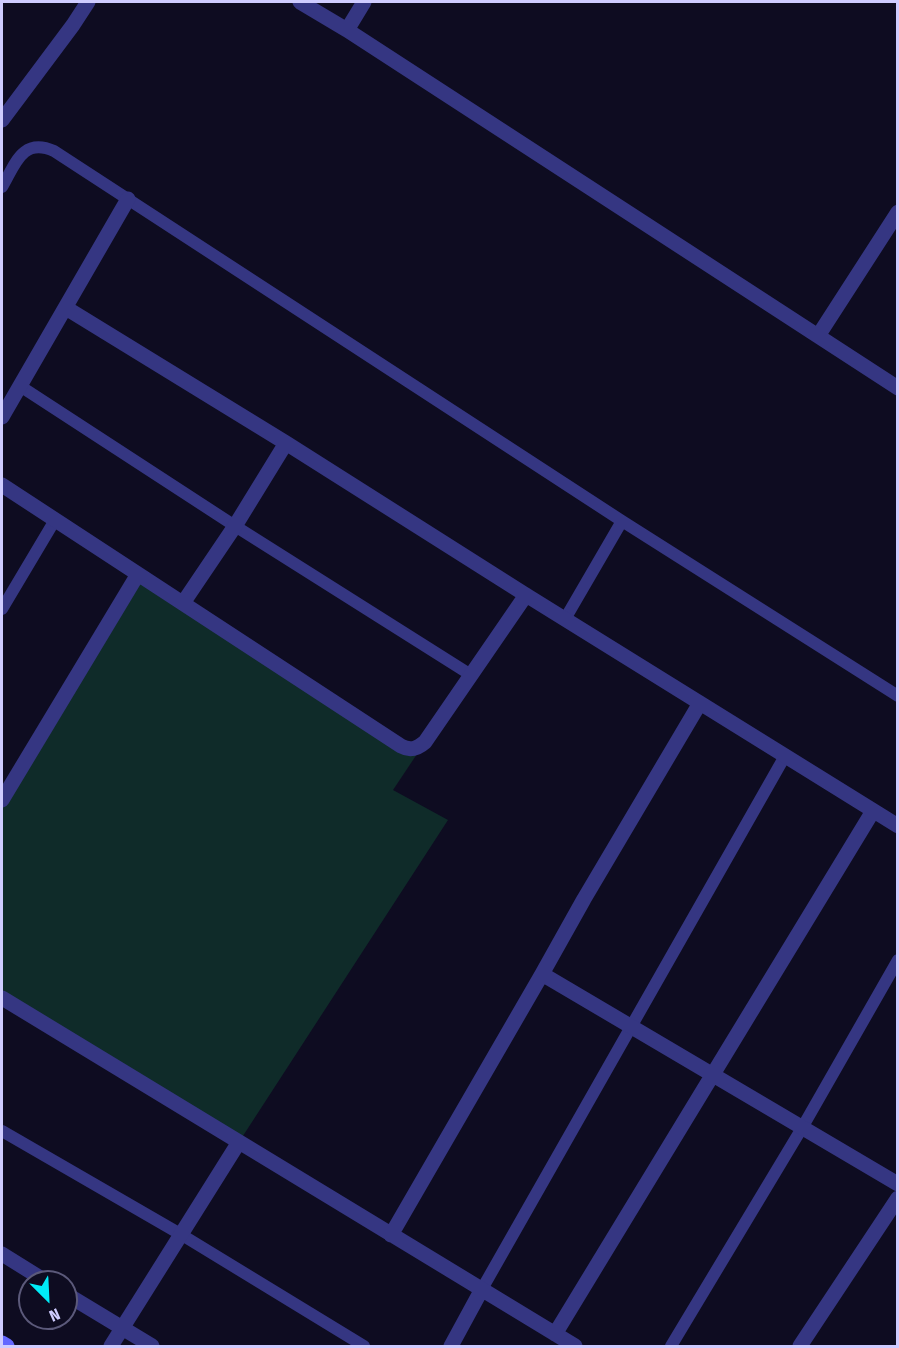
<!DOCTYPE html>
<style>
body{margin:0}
#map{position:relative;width:899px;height:1348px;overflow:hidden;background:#0e0c21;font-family:"Fira Sans Condensed",sans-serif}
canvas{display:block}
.frame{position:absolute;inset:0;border:3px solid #cfccff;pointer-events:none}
.north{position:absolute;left:18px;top:1270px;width:60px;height:60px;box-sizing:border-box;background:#0e0c21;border:2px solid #5b597a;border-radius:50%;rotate:156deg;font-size:16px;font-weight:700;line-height:24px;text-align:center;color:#cfccff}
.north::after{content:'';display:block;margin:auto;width:21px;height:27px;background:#00ecf7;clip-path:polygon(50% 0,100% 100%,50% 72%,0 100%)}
</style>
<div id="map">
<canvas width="899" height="1348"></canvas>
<div class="frame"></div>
<div class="north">N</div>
</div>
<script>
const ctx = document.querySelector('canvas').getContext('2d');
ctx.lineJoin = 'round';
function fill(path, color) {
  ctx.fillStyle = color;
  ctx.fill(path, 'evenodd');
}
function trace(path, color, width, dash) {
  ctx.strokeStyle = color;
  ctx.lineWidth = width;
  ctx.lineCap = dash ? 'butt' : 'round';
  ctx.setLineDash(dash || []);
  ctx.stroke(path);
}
const green = new Path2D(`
 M138 574 401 746 425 742 393 790 448 820 239 1142 2 998V800Z`);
const service = new Path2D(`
 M2 187C15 165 22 137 54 151L622 521 898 696
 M20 386 235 526 471 675
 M2 609 55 520
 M565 619 622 521
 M2 1131 182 1235 364 1346
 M482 1289 785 756
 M671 1346 802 1128 898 960`);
const minor = new Path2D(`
 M300 2 347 30 898 388
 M347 30 364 2
 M2 120 73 25 88 2
 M66 308 286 443 526 595 898 826
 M818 336 898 212
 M2 417 128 199
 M2 485 401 746C410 751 417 749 425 742L526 595
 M183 603 235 526 286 443
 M2 800 138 574
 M542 974 898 1184
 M2 998 575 1346
 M391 1235 542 974 584 899 700 703
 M2 1254 47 1282
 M66 1294 152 1346
 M555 1334 873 811
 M111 1346 239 1142
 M451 1346 482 1289
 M800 1346 898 1198`);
const secondary = new Path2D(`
 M2 1343 7 1346`);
fill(green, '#0f2b29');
trace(service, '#353682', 12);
trace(minor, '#353682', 15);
trace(secondary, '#6367ff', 15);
</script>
